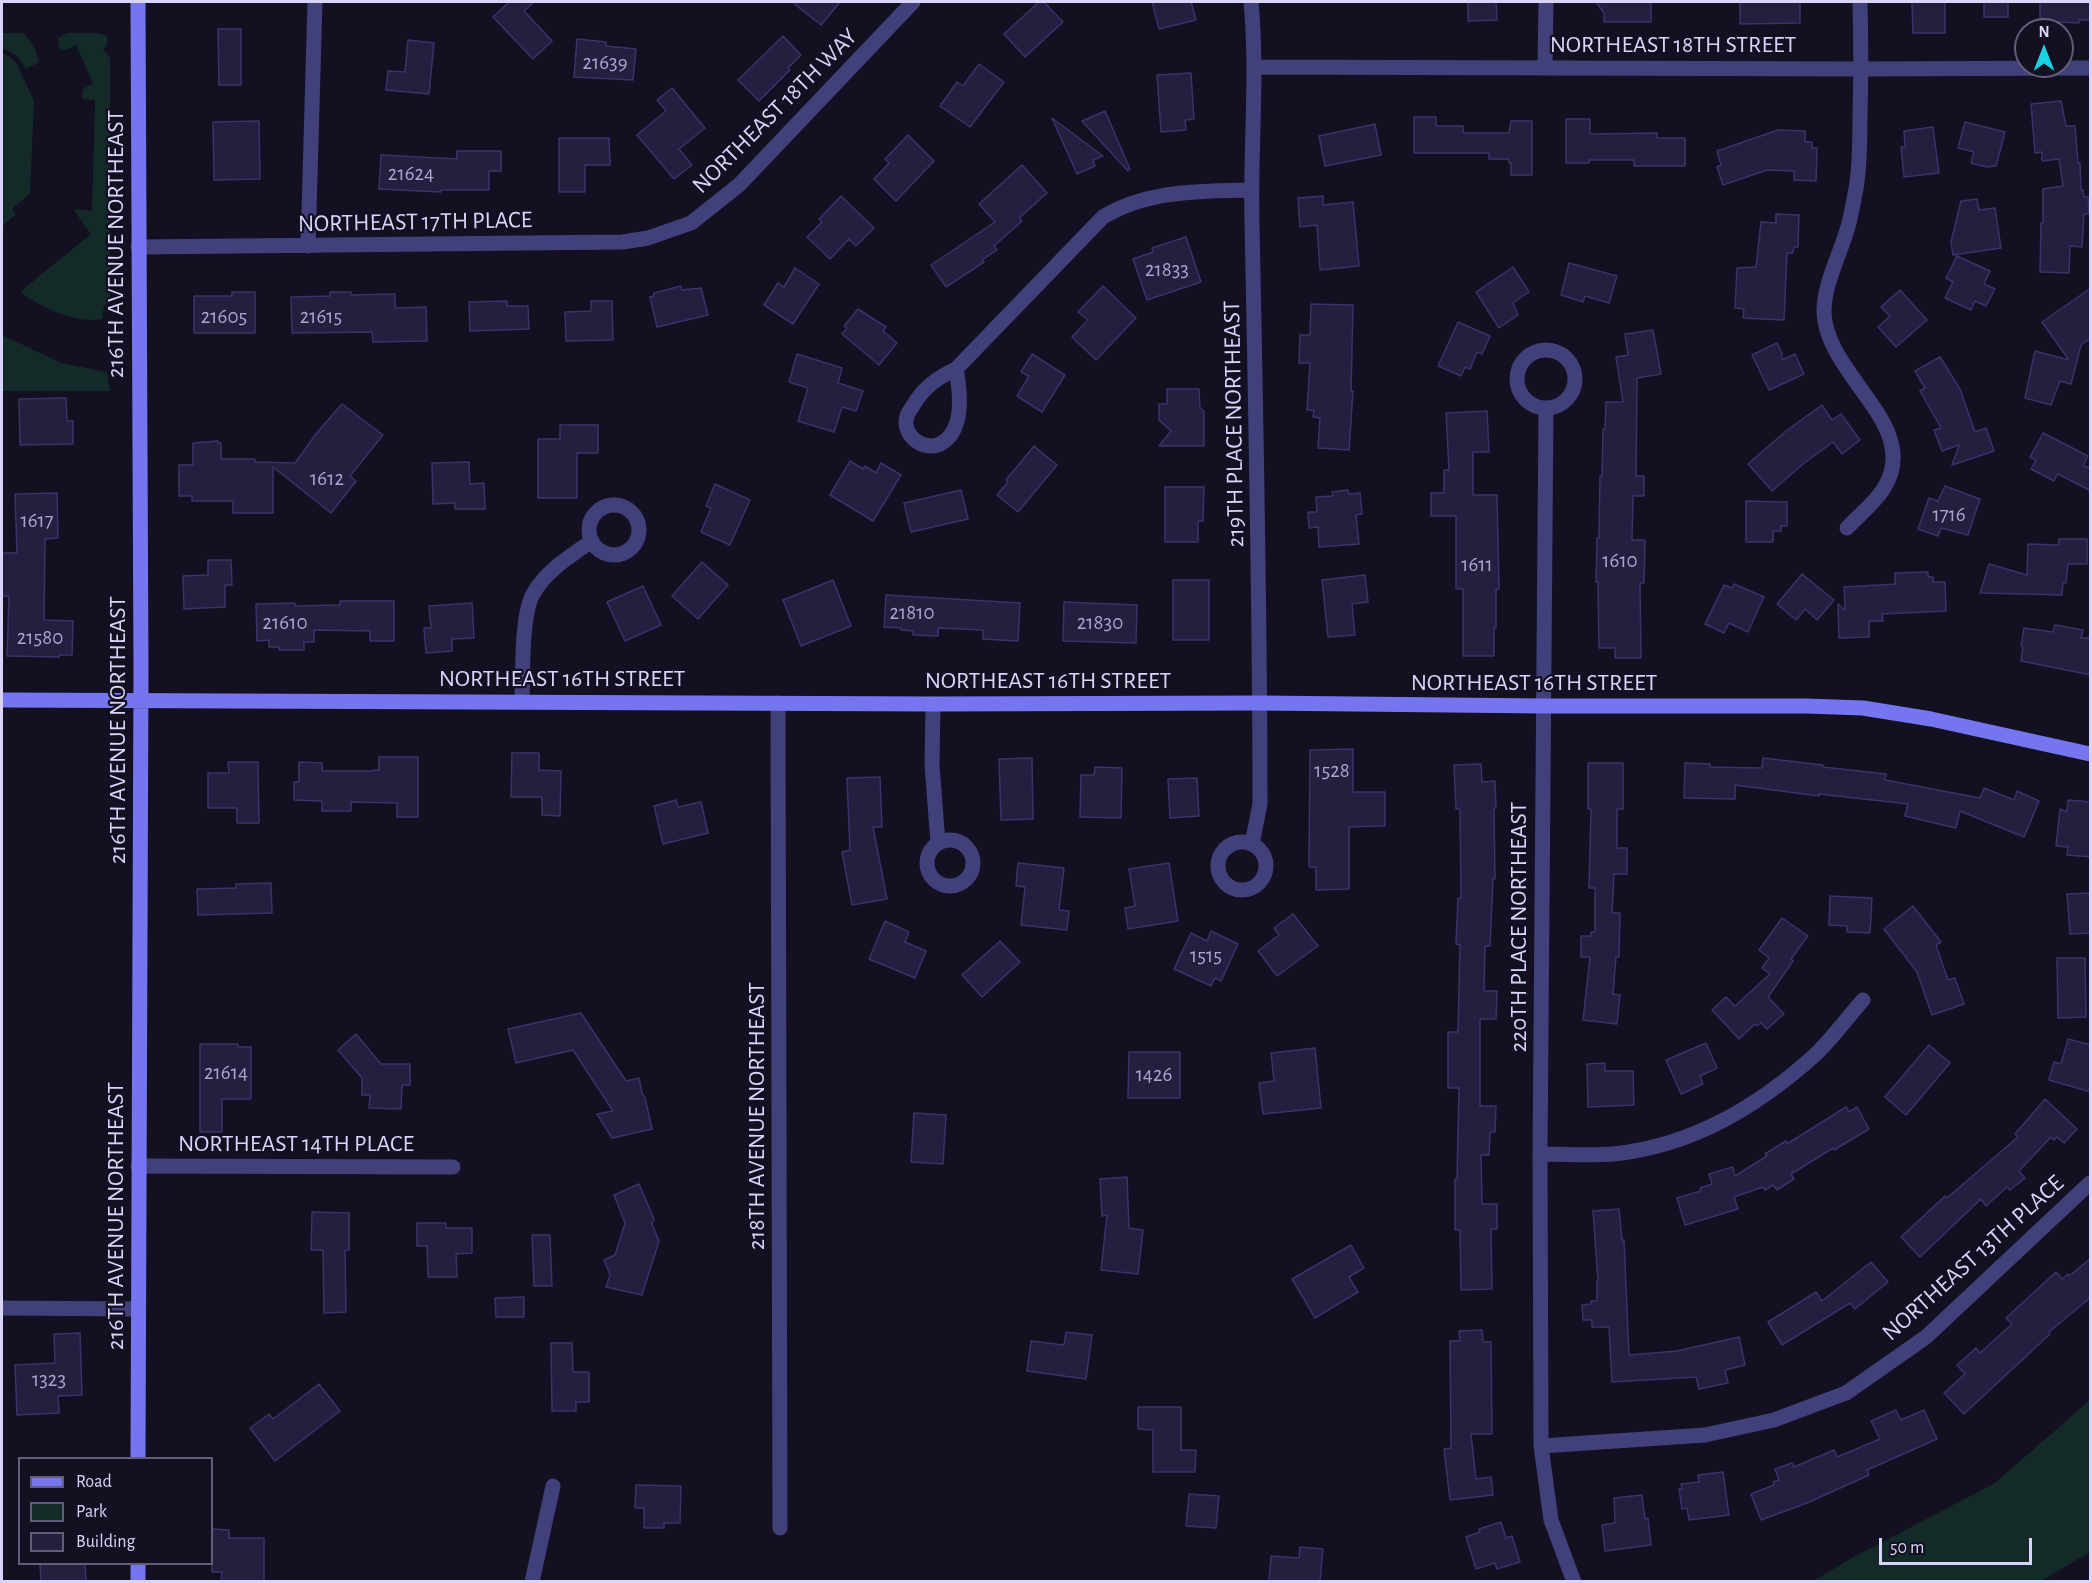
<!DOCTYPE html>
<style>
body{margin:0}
#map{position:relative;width:2092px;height:1583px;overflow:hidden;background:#121021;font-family:"Alegreya Sans",sans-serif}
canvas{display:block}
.frame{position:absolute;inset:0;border:3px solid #d8d4fa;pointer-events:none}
.legend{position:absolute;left:18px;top:1457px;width:195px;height:108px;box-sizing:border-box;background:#121021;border:2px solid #615e78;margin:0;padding:8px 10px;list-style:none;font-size:18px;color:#d8d4fa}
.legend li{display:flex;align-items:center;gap:12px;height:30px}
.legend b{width:30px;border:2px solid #615e78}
.north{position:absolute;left:2014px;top:18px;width:60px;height:60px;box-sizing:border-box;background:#121021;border:2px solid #615e78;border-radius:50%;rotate:0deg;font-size:16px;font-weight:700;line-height:24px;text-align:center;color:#d8d4fa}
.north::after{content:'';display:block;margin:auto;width:21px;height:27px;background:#19d2e2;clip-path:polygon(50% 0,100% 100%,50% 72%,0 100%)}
.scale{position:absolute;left:1879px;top:1538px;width:153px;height:27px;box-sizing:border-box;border:3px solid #d8d4fa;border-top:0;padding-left:8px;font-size:18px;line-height:21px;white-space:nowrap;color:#d8d4fa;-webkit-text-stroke:4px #121021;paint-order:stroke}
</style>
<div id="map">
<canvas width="2092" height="1583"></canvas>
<div class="frame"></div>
<ul class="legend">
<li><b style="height:8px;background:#7675f0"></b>Road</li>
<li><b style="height:16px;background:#132a29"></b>Park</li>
<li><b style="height:16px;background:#241e3f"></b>Building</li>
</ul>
<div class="north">N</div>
<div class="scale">50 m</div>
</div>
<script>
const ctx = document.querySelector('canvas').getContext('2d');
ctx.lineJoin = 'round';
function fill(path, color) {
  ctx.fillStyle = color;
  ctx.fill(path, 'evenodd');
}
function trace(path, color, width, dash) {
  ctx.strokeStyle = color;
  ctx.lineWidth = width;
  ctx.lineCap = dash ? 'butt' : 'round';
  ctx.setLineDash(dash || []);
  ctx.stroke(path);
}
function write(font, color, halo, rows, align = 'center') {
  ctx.font = font + ' "Alegreya Sans",sans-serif';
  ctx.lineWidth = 4.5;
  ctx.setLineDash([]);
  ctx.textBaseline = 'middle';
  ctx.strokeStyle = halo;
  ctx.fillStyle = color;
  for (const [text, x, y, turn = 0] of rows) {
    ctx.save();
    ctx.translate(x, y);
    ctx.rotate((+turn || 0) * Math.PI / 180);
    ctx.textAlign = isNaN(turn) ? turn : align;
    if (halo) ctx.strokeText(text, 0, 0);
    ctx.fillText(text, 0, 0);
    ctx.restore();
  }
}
const green = new Path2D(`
 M2 33H24L35 48 39 62 26 69 17 56 2 48Z
 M67 33H98L107 36V46L103 49 110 58V301L104 306 102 319C74 324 44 308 21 293L26 287 91 234 75 212V209L92 211 95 100 84 99 82 97 83 89 93 83 76 45 63 51 59 48 58 38Z
 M2 53 9 56 17 64 34 101 30 194 12 209 16 214 2 226Z
 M2 335 61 363 107 372 110 391H2Z
 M2090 1400V1552L2041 1581H1813L1850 1559 1995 1483Z`);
const building = new Path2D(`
 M509 2H534L524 11 552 41 533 59 493 17Z
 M792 2H840L821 25Z
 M1039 2H1044L1063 22 1025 57 1004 34Z
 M1152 2H1191L1196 20 1159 29Z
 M1468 2H1496L1497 20 1468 21Z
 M1596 2H1651V22H1604V13Z
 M1740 2H1800V23L1740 24Z
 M1912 2H1945V33H1913Z
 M1984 2H2008V17H1984Z
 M2040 2H2091V20H2079V23L2040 21Z
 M218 29H241V85H219Z
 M783 36 801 55 788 68 790 70 759 101 738 80Z
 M577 39 606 42V46L636 49 633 80 574 77Z
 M408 40 434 43 429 94 386 90 388 71 405 72Z
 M979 64 1004 82 970 127 940 106 957 82 963 86Z
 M1191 73 1194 119 1185 120 1186 130 1161 132 1157 75Z
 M672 88 705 128 679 149 692 165 674 179 637 135 666 111 657 100Z
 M2061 101 2066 126H2075L2078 163H2080L2081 190H2083L2084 197H2088L2089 214H2084L2082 247 2070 246 2069 273 2040 272 2041 223H2043V189L2063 186 2059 159 2042 161V152L2035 153 2031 104Z
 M1105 111 1130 169 1128 171 1082 121Z
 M1414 117H1436V126H1463V133H1509L1511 121H1532V175H1511V163H1509V159H1489V153H1414Z
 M1052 118 1103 156 1093 160 1095 166 1077 174Z
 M1566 119H1590V134L1657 133V138H1685V166H1634V160H1589V163H1566Z
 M259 121 260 179 214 180 213 122Z
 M1965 122 2005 132 1996 166 1987 167 1971 163 1974 152 1958 148Z
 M1375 124 1381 155 1325 166 1319 136Z
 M1933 127 1939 173 1904 177 1901 147H1905L1904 131Z
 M1778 130 1805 131V142H1812V148H1817L1816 181 1794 180V171L1767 170 1723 185 1717 167 1721 165 1717 151Z
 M908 135 934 161 896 201 874 179 889 163 885 159Z
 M559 138H609L610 165H585V192H559Z
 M457 151H501V171H489V190H441V192L379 189 381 155 457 159Z
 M1022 165 1047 193 1019 218 1022 221 994 246 997 250 982 260 984 262 946 287 931 265 995 222 979 204Z
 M841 196 874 228 856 246 849 239 830 259 807 237 822 222 819 219Z
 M1323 196V205L1353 202 1359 266 1320 270 1317 225 1300 227 1298 198Z
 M1977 199 1979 210 1995 208 2001 248 1953 255 1951 242 1961 201Z
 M1776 214 1799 215 1798 247H1794L1793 253H1787L1784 320 1743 318 1744 309 1735 308 1737 268 1756 267 1761 222 1776 223Z
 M1186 237 1201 282 1147 300 1133 259 1153 252 1152 248Z
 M1957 256 1990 271 1984 284 1995 289 1986 306 1975 301 1971 310 1945 298 1953 282 1946 278Z
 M1569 263 1617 276 1609 303 1585 296 1583 302 1561 295Z
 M1513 267 1529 292 1513 303 1518 315 1499 328 1476 292Z
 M795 268 819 284 793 324 764 305 778 283 784 287Z
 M681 286 682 290 701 288 708 315 657 327 650 297 654 296V293Z
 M1103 286 1136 318 1096 360 1072 337 1088 320 1078 312Z
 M2091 288V338L2081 345 2071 384 2060 381 2051 405 2025 398 2035 351 2069 360 2042 322Z
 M1900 290 1927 320 1896 347 1878 327 1890 316 1881 307Z
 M232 292H255V333H194V296H232Z
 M330 292H351V295L395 294V308L426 307 427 341 373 342 372 332 292 333 291 297 330 296Z
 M507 301V306H528L529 329 470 331 469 302Z
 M591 301H612L613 340 566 341 565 312 591 311Z
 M1311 304 1353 305 1351 391H1353L1349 450 1318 448 1320 418 1313 417 1314 410H1307L1310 363H1299L1300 335H1310Z
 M858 309 886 327 883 331 897 343 879 365 842 334 847 328 844 326Z
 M1458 322 1490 336 1482 354 1477 352 1470 369 1465 367 1461 376 1438 366Z
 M1653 330 1661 374 1637 378 1636 476H1644V496H1633L1632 540H1645L1644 583H1640L1641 658H1615V648H1599L1598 582H1596L1597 538H1599L1600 476H1602L1603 429H1605L1606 402H1623L1616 357 1628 355 1625 334Z
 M1777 343 1782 353V360L1795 354 1804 374 1769 390 1752 355Z
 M797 354 842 368 838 383 863 391 856 411 842 407 834 432 798 421 808 388 789 382Z
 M1032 354 1065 375 1042 412 1017 396 1029 376 1021 372Z
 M1940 357 1960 389 1975 432 1986 428 1994 451 1952 465 1959 445 1942 451 1934 430 1941 428 1920 391 1925 388 1915 371Z
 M1167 389H1199L1200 408 1204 411V446H1159L1171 431 1159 420V404H1167Z
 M66 398 67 421H73V444L20 445 19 399Z
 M342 404 383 435 350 476 356 481 331 513 273 467V513H233V501H192V496H179V465H193V443L218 441V443H221V459H255V462L295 463 316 434Z
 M1822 405 1832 420 1841 414 1860 440 1842 454 1833 442 1803 464 1772 491 1748 464 1786 431Z
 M1487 411 1489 452H1473V495H1497L1499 589H1496V628H1494V656H1463V589H1456V516H1431V493H1444V470H1449L1446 413Z
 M560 425H598V453H577V498H538V439H560Z
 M2043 433 2088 456 2083 466 2091 468V491L2058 474 2054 481 2031 469 2036 460 2030 457Z
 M1034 446 1057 465 1018 512 997 495 1008 482 1006 480Z
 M850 461 863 469 865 466 876 473 881 463 901 475 873 521 830 495Z
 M469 462 470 484 484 483 485 509H455V503L433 504 432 463Z
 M715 484 750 500 730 545 701 532 711 508 706 506Z
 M1945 486 1980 499 1968 535 1941 528 1938 536 1918 529 1929 498 1938 501Z
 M1165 487H1204L1203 521H1198V542H1165Z
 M961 490 968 519 911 532 904 503Z
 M1348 490 1349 494 1360 493 1362 514 1356 515 1359 544 1319 547 1318 527 1309 528 1308 512H1317L1316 497 1333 496 1332 492Z
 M57 493 58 538 45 539 44 620 73 621 72 655H59V657L7 656 9 596H2V553H17L15 494Z
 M1746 501 1787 502V526H1781V531H1773V542H1746Z
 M2059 539H2087V564H2068L2066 583H2063L2062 595 1980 593 1989 564 2027 575 2028 544 2059 545Z
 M208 560H231L232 585H225V607L184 609 183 576 208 575Z
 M702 562 728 585 698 619 672 596Z
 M1928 572V577H1933V582H1945L1946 611 1882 614 1883 621H1869V637L1839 638 1838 604 1845 610 1844 587 1895 584V573Z
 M1802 574 1834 600 1817 620 1805 609 1796 620 1777 604Z
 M1365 575 1368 602 1352 604 1355 635 1328 637 1322 580Z
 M833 580 851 626 801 646 783 600Z
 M1173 580H1209V640H1173Z
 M1734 584 1764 597 1748 632 1729 623 1724 633 1705 624 1724 585 1732 588Z
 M643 586 661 625 625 641 607 602Z
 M886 595 1020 603 1018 641 983 639V630L938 628V636L913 635V631L901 630V628L884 627Z
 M340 601H394V641H370V631L314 630V642H304V650H279V647H269V640L257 641 256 604 295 603V606L340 605Z
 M1064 602 1137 605 1136 643 1063 641Z
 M472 603 474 638 452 639V651L426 653 424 628H431L429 606Z
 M2055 625 2083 630 2081 638H2091V675L2021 661 2023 647 2021 646 2024 628 2053 632Z
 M1353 749V792H1385V826L1349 827V889L1316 890V867H1309L1310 750Z
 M512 753H539V770L561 771 560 816 542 815V797H511Z
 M379 757H418V817H397V803L351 802V811H322V801L294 800V782H299V762L322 763V771H374V770H379Z
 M1032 758 1033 819 1001 820 999 759Z
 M1763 758 1823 765V767L1886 774 1885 780 1980 798 1984 788 2014 800 2017 791 2039 801 2024 837 1960 811 1956 828 1905 816 1908 804 1819 794V796L1735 785V799L1684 798 1685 763 1710 764V767L1762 768Z
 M228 762H258L259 823H237V808H208V773H229Z
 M1588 763H1623V809H1617V848H1627V874H1614L1612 913H1620L1619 957H1616L1613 994 1620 995 1617 1024 1583 1020 1590 957H1581V936H1591V932H1595V888H1589L1591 809H1588Z
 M1481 764 1482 782 1495 781 1496 808H1494L1495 879H1493L1490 946H1485L1484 991H1497L1496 1019H1480V1106H1496L1495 1132H1490L1489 1155H1481L1482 1204H1497V1229H1491L1492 1289 1461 1290 1460 1230H1455V1179H1457L1459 1088H1448V1032H1458L1460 945 1456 944 1458 898H1461L1460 809H1456L1454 765Z
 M1095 767 1122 768 1121 818 1080 817 1081 775H1094Z
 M880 777 882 827H873L887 899 852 905 842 852 850 850 847 778Z
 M1197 778 1199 816 1170 818 1168 779Z
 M676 800 678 807 701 802 708 833 663 844 654 806Z
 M2068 800 2091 802V857L2067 855 2068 847 2056 846 2060 809 2067 812Z
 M1018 863 1064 868 1059 910 1069 911 1067 930 1021 925 1025 887 1016 886Z
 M1169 863 1178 921 1128 929 1125 908 1135 906 1129 869Z
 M271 883 272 913 198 915 197 889 236 888V884Z
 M2091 893V933L2070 934 2067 894Z
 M1830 896 1872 898 1870 933 1847 932V926L1829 925Z
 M1913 906 1941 942 1936 945 1948 980 1955 978 1964 1004 1932 1015 1917 972 1884 929Z
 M1293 914 1318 946 1277 976 1258 951 1279 935 1274 928Z
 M1782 918 1808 936 1791 959 1793 961 1768 997 1784 1014 1767 1029 1761 1023 1757 1026 1755 1024 1739 1039 1712 1010 1726 997 1735 1006 1770 974 1762 968 1769 958 1759 950Z
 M885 921 909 932 905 942 926 951 915 978 869 959Z
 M1211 931 1238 944 1221 981 1215 978 1211 986 1174 969 1191 933 1207 941Z
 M1000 941 1020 962 982 997 962 975Z
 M2057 958H2085L2086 1017 2058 1018Z
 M581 1013 626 1081 639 1078 642 1093 645 1098 652 1129 612 1138 597 1114 613 1111 573 1050 516 1063 508 1029Z
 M356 1034 381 1064H410V1085H402L401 1109 369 1108 370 1095H362V1078L338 1050Z
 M2068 1039 2091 1045V1092L2049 1080 2054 1062 2061 1064Z
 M1706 1043 1717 1068 1700 1076 1703 1084 1681 1094 1666 1060Z
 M200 1044H238V1047H251V1099H222V1132H200Z
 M1929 1045 1950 1063 1906 1115 1885 1097Z
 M1315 1048 1321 1108 1263 1114 1259 1083 1274 1081 1271 1053Z
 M1129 1052H1180V1098H1128Z
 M1605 1063V1071H1633L1634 1105 1588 1107 1587 1064Z
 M2045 1099 2077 1129 2064 1143 2057 1137 2054 1140 2051 1137 2019 1171 2025 1178 2010 1190 2007 1187 1986 1206 1981 1199 1920 1257 1901 1237 1945 1196 1947 1198 2018 1137 2015 1134Z
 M1846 1107 1849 1112 1857 1107 1869 1129 1834 1150 1833 1148 1791 1174 1794 1179 1777 1190 1773 1185 1765 1190 1763 1187 1734 1197 1738 1209 1685 1225 1677 1198 1701 1191 1700 1188 1712 1184 1709 1174 1733 1167 1735 1176 1767 1156 1765 1154 1786 1141 1787 1144Z
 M914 1113 946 1115 943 1164 911 1162Z
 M1127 1177 1129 1228 1143 1230 1138 1274 1101 1270 1107 1215 1102 1216 1100 1179Z
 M639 1184 654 1219 652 1224 659 1241 642 1295 606 1287 610 1275 604 1260 615 1255 625 1223 614 1195Z
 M1619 1209 1622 1240H1624L1629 1355 1677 1351 1739 1337 1745 1365 1725 1370 1728 1383 1699 1389 1696 1377 1612 1382 1609 1327H1592V1320H1583L1582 1305 1591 1304V1301H1597V1281H1598L1593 1211Z
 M312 1212 349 1213V1250H345L346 1312 324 1313 323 1250H311Z
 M417 1223H446V1228H472V1253L456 1254 457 1277H428L427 1246H417Z
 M532 1235H550L552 1286H534Z
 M1351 1245 1364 1268 1349 1277 1358 1292 1315 1318 1292 1279Z
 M2091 1258V1297L2049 1332 2050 1334 1964 1414 1944 1393 1965 1374 1957 1365 1976 1348 1980 1353 2012 1324 2006 1318 2056 1272 2062 1279 2068 1274 2069 1276Z
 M1871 1262 1888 1282 1855 1309 1850 1303 1782 1345 1768 1322 1816 1292 1822 1301Z
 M524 1297V1317H496L495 1298Z
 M1482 1330 1483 1342H1491L1492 1434H1471L1476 1479 1491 1477 1493 1495 1450 1500 1444 1449 1451 1448 1450 1341H1460L1459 1331Z
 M1066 1332 1092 1335 1086 1379 1027 1371 1031 1341 1064 1345Z
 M80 1333 82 1395 58 1396 59 1413 17 1415 15 1365 55 1363 54 1334Z
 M551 1343H572L573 1372H589V1402H576V1411H552Z
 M319 1384 340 1411 275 1461 250 1428 269 1414 273 1419Z
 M1138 1407H1181V1450H1196L1195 1472H1153V1430L1138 1429Z
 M1896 1410 1901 1420 1924 1410 1937 1439 1867 1470 1869 1475 1807 1503 1761 1520 1751 1494 1774 1485 1773 1482 1779 1480 1775 1469 1792 1463 1794 1467 1834 1450 1837 1457 1880 1439 1871 1421Z
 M1723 1472 1729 1515 1689 1520 1687 1508 1682 1509 1679 1489H1682L1681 1484 1699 1482 1698 1475Z
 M636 1485 681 1486 680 1523H664V1528H644V1508H635Z
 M1189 1494 1219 1496 1216 1528 1186 1526Z
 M1642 1495 1645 1519 1648 1518 1651 1545 1605 1551 1602 1525 1615 1523 1614 1498Z
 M1501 1522 1506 1538 1512 1536 1520 1562 1497 1569 1495 1563 1476 1569 1466 1537 1480 1532 1479 1529Z
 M212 1529 229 1530V1538H264V1581H221L222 1572H212Z
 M1300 1547 1323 1549 1320 1581H1269L1271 1556 1299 1558Z
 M40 1563H85L86 1581H41Z`);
const street = new Path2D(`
 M1251 2C1258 75 1250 149 1252 223 1256 417 1260 610 1260 804L1252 844
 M1254 67 1861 69 2090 68
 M1545 67 1546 2
 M308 246 315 2
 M138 247 623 242 648 238 691 223 739 185 913 2
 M1517 379a29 29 0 1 1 58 0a29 29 0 1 1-58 0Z
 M956 369C960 390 965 429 942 443 925 453 901 436 907 416 908 412 912 408 914 404 924 387 938 377 956 369L1103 217C1147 190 1201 191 1251 190
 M1546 409 1540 1154 1541 1446 1551 1520 1574 1582
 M589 530a25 25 0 1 1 50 0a25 25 0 1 1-50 0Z
 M1847 528C1859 515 1875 503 1884 488 1923 426 1826 376 1824 312 1824 285 1838 259 1846 233 1851 219 1853 203 1856 189 1860 165 1860 140 1860 116 1861 78 1861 40 1860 2
 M522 701C523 674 521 616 533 594 546 571 570 556 592 541
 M778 703 780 1528
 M933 704 932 765 938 843
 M927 863a23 23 0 1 1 46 0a23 23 0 1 1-46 0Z
 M1218 866a24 24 0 1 1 48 0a24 24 0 1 1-48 0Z
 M1540 1154C1564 1154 1590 1156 1613 1154 1692 1146 1757 1107 1815 1055 1832 1039 1847 1018 1863 1000
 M138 1166 453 1167
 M2 1308 138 1309
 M1541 1446 1705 1435 1774 1420 1846 1393 1926 1337 2090 1183
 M532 1582 553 1486`);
const secondary = new Path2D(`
 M138 2 141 672 138 1458
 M2 700 933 704 1260 703 1543 706H1806L1863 708 1931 719 2090 754
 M138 1564V1582`);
const numberNames = [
 ["21639",605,63],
 ["21624",411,174],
 ["21833",1167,270],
 ["21605",224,317],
 ["21615",321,317],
 ["1612",327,479],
 ["1716",1949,515],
 ["1617",37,521],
 ["1610",1620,561],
 ["1611",1477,565],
 ["21810",912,613],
 ["21610",285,623],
 ["21830",1100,623],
 ["21580",40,638],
 ["1528",1332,771],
 ["1515",1206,956],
 ["21614",226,1073],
 ["1426",1154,1075],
 ["1323",49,1380]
];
const streetNames = [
 ["NORTHEAST 18TH STREET",1673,45],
 ["NORTHEAST 18TH WAY",775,111,-45],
 ["NORTHEAST 17TH PLACE",415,222,-1],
 ["216TH AVENUE NORTHEAST",116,244,-90],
 ["219TH PLACE NORTHEAST",1234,424,-91],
 ["NORTHEAST 16TH STREET",562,679],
 ["NORTHEAST 16TH STREET",1048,681],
 ["NORTHEAST 16TH STREET",1534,683],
 ["216TH AVENUE NORTHEAST",118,730,-90],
 ["220TH PLACE NORTHEAST",1519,927,-90],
 ["218TH AVENUE NORTHEAST",757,1116,-90],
 ["NORTHEAST 14TH PLACE",296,1144],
 ["216TH AVENUE NORTHEAST",116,1216,-90],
 ["NORTHEAST 13TH PLACE",1973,1258,-42]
];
fill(green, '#132a29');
fill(building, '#241e3f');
trace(building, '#3c3269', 1.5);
trace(street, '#41407a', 15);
trace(secondary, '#7675f0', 15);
write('21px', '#aba6cb', null, numberNames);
write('24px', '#d8d4fa', '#121021', streetNames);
</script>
